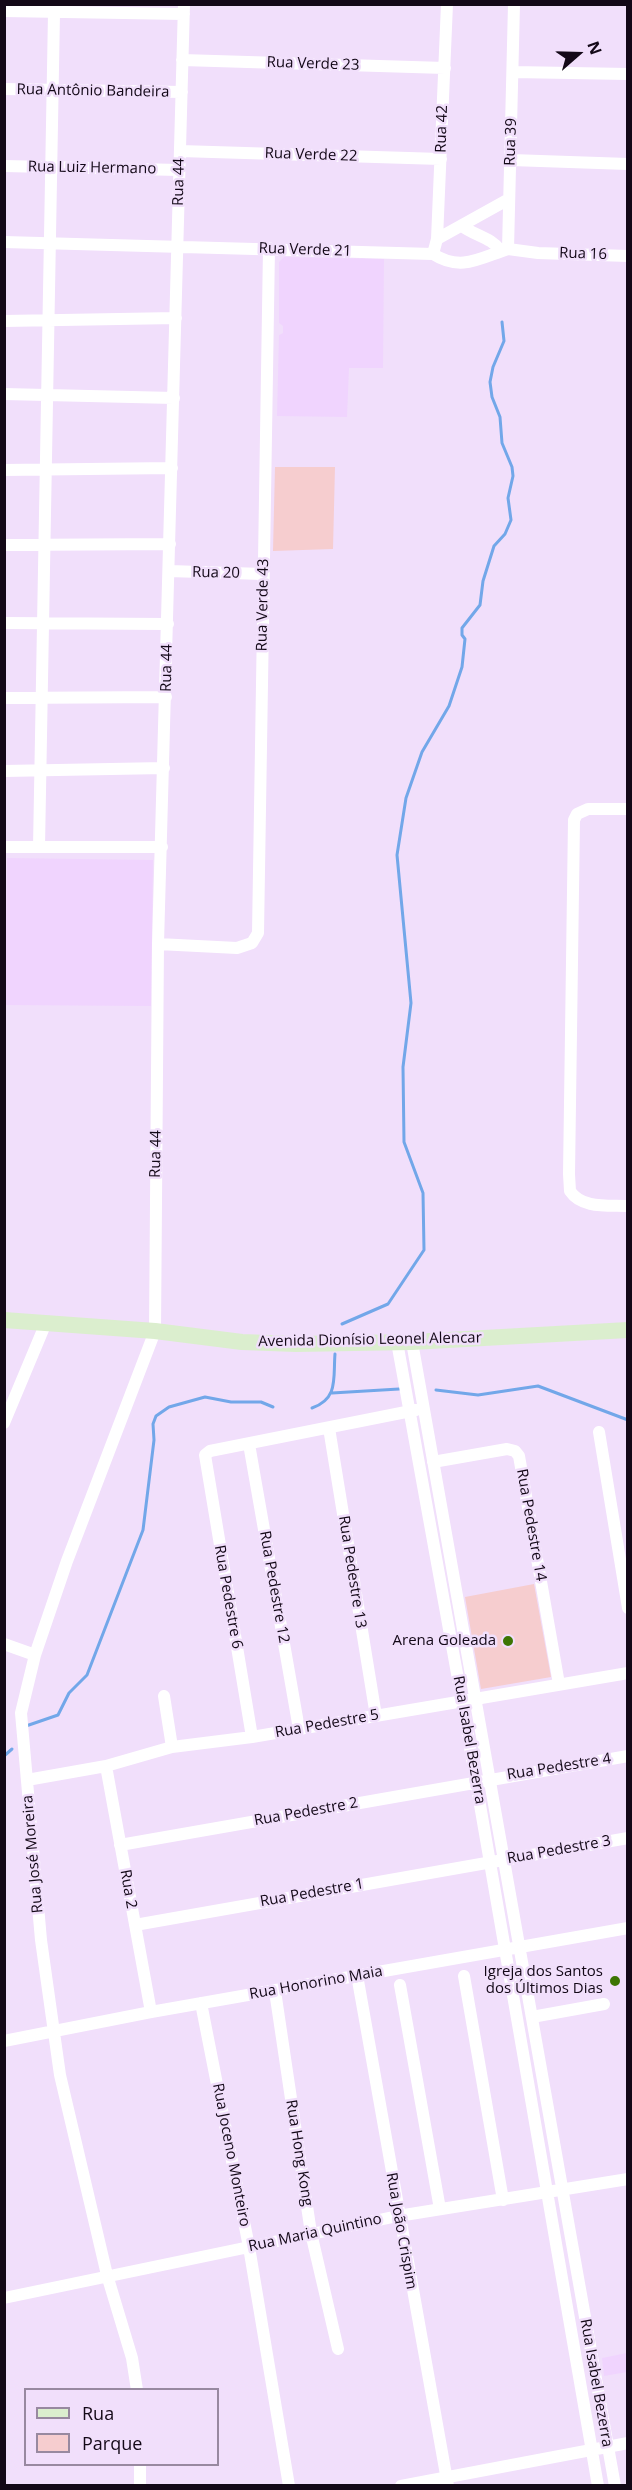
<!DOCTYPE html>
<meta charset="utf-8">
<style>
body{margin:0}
#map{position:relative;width:632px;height:2490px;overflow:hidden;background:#f1dffb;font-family:"Open Sans",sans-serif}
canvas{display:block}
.frame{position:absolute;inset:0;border:6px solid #130817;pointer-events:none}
.legend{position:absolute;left:24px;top:2388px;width:195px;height:78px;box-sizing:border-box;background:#f1dffb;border:2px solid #9889a0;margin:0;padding:8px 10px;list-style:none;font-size:18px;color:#130817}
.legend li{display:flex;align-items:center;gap:12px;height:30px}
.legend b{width:30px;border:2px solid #9889a0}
.north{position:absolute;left:548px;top:24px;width:60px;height:60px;-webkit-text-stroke:4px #f1dffb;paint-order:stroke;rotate:70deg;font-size:16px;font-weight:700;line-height:24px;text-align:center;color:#130817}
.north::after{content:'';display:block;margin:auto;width:21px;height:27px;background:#130817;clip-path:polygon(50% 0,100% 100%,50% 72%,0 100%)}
</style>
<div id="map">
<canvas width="632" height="2490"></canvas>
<div class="frame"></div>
<ul class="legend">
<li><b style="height:8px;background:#dbeece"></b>Rua</li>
<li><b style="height:16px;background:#f6cdcf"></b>Parque</li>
</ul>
<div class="north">N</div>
</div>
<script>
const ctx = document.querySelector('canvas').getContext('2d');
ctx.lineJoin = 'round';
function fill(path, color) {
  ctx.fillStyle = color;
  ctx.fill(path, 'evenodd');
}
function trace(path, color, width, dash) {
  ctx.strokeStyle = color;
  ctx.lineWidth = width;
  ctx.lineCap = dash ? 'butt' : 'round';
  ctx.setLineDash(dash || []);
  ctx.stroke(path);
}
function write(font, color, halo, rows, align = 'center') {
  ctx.font = font + ' "Open Sans",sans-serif';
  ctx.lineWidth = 5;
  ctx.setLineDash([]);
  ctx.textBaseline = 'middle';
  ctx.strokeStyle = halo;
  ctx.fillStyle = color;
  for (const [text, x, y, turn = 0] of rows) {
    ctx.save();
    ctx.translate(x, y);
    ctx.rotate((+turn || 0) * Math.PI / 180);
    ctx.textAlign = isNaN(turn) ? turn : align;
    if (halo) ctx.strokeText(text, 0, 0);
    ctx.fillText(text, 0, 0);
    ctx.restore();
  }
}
const built = new Path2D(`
 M284 257 384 259 383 368H349L347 417 277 416 279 335 283 333V326L279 323V262Z
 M7 858 153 860 151 1006 5 1005Z
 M627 2353V2372L604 2376 602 2358Z`);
const green = new Path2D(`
 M275 467H335L333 549 273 551Z
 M534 1584 551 1677 481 1689 465 1597Z`);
const stream = new Path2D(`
 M342 1324 388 1304 424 1250 423 1193 404 1142 403 1067 411 1003 397 855 406 798 422 752 449 706 462 667 465 639 462 635V628L480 605 483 581 494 546 505 534 511 520 508 498 513 476 512 467 502 443 500 417 492 397 490 382 493 367 504 341 502 322
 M436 1390 478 1395 538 1386 628 1420
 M332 1393 399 1389
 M312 1408C339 1399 333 1377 335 1354
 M26 1726 58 1715 69 1693 87 1675 143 1530 154 1440 153 1424 156 1416 169 1407 205 1397 231 1402H261L273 1407
 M4 1756 12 1749`);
const street = new Path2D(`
 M514 4 508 249 538 253 628 256
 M4 11 184 14
 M182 60 445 68
 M513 72 628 74
 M4 89 182 92
 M180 151 441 159
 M511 160 628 164
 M4 166 179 170
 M462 226C475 236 491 237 501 251
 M437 239 509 199
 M4 242 433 254
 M433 254 437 239 447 4
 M433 254C461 272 480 258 508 249
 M4 321 176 318
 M4 394 174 398
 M4 470 172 468
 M4 545 170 544
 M169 571 263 574
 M4 623 168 624
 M4 698 166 697
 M4 771 164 768
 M628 809H588L577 814 574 820 569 1174 570 1191C582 1209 608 1205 628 1206
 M4 847H162
 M39 847 54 13
 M158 944 237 948 252 943 258 933 269 248
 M397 1342 462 1701 598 2486
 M412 1342 615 2486
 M4 1423 45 1325
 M329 1428 376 1716
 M599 1432 628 1608
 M249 1444 299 1729
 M433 1462 507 1449 515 1451 519 1456 559 1684
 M4 1644 35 1655
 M164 1696 172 1747
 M252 1737 205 1455 210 1451 416 1410
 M106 1766 151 2012
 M27 1780 106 1766 172 1747 252 1737 628 1673
 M120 1845 628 1756
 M135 1925 628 1838
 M357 1975 448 2486
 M464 1976 503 2200
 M400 1985 440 2209
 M275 1991 311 2233 338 2349
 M201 2003 249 2247 289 2486
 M532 2017 604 2004
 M4 2041 151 2012 628 1928
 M4 2298 398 2216 628 2179
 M137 2390 132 2358 107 2275 60 2075 41 1940 21 1713 35 1655 67 1561 155 1331 158 944 184 4
 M140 2464V2486
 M401 2486 628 2443`);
const secondary = new Path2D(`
 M4 1320 155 1331 242 1342 296 1344 412 1342 628 1330`);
const markers = [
 [508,1641,6,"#3d7503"],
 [615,1981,6,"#3d7503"]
];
const streetNames = [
 ["Rua Verde 23",313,64,2],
 ["Rua Antônio Bandeira",93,91,1],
 ["Rua 42",442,129,-88],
 ["Rua 39",511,142,-88],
 ["Rua Verde 22",311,155,2],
 ["Rua Luiz Hermano",92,168,1],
 ["Rua 44",179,182,-89],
 ["Rua Verde 21",305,250,2],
 ["Rua 16",583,254,2],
 ["Rua 20",216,573,1],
 ["Rua Verde 43",263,605,-89],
 ["Rua 44",167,668,-89],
 ["Rua 44",156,1154,-89],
 ["Avenida Dionísio Leonel Alencar",370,1340,-1],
 ["Rua Pedestre 14",531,1525,80],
 ["Rua Pedestre 13",352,1572,81],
 ["Rua Pedestre 12",274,1587,80],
 ["Rua Pedestre 6",228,1597,80],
 ["Rua Pedestre 5",327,1724,-10],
 ["Rua Isabel Bezerra",469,1740,80],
 ["Rua Pedestre 4",559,1767,-9],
 ["Rua Pedestre 2",306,1812,-10],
 ["Rua Pedestre 3",559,1850,-10],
 ["Rua José Moreira",33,1854,-95],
 ["Rua 2",128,1889,80],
 ["Rua Pedestre 1",312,1893,-10],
 ["Rua Honorino Maia",316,1983,-10],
 ["Rua Hong Kong",299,2153,81],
 ["Rua Joceno Monteiro",231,2155,79],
 ["Rua João Crispim",401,2231,80],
 ["Rua Maria Quintino",315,2233,-12],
 ["Rua Isabel Bezerra",596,2383,80]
];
const poiNames = [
 ["Arena Goleada",496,1641],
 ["Igreja dos Santos",603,1972],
 ["dos Últimos Dias",603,1989]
];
fill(built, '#f0d4fe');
fill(green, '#f6cdcf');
trace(stream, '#72a7e9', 3);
trace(street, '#fff', 12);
trace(secondary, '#dbeece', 16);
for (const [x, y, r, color] of markers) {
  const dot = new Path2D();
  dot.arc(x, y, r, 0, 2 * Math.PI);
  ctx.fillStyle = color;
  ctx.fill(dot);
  trace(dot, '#f1dffb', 2);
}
write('15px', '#130817', '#f1dffb', streetNames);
write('15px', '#130817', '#f1dffb', poiNames, 'right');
</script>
